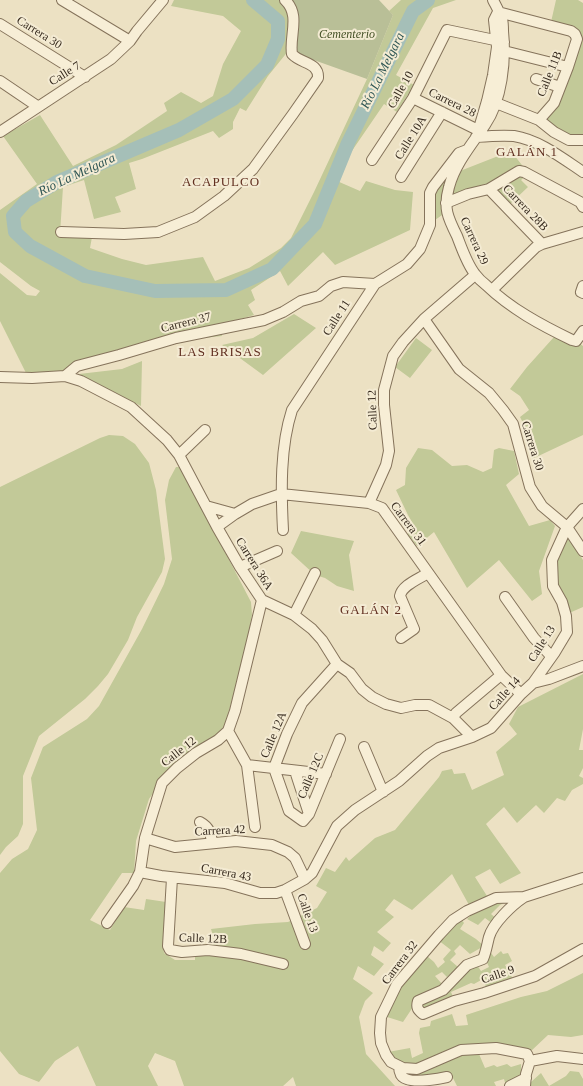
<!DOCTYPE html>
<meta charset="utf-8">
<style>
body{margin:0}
canvas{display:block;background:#ece1c3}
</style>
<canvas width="583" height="1086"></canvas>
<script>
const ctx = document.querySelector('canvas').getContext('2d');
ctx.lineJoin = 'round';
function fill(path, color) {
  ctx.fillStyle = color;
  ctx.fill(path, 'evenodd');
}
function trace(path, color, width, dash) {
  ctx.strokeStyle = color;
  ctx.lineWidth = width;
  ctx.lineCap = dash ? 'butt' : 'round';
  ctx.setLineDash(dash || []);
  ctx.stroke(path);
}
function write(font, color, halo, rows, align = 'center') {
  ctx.font = font + ' "Times New Roman",serif';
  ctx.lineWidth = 4;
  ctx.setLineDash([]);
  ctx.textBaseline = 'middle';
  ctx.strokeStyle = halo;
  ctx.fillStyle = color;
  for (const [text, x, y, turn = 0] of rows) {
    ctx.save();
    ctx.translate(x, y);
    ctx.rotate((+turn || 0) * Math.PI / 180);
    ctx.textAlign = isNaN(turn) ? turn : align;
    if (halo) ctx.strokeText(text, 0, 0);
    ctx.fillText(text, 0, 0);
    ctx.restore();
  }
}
const green = new Path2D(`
 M174 0H281L292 21 289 50 268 76 246 111 240 108 233 122V129L219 138 213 131 142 159 129 163 136 189 115 197 121 212 94 219 84 180 63 187 60 234 92 237 90 248 122 259 146 265 203 257 215 281 249 268 281 248 291 238 314 192 367 79 393 15 389 11 401 0H456L433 8 396 75 414 85 397 112 384 104 345 161 337 181 360 191 366 181 395 190 413 192 410 230 335 265 323 252 288 286 280 271 251 290 255 300 248 305 254 315 220 325 222 336 194 339 171 344 119 360 88 366 63 374 27 375 0 321V273L27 295 36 296 40 291 31 286 0 262V210L37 184 3 136 40 115 73 166 116 145 167 111 164 103 181 92 201 103 213 96 223 64 241 31 223 16 171 6Z
 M556 0H578L583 3V135L570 136 556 130 543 119 556 105 581 44 574 27 551 22Z
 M511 151 525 169 486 189 450 200 452 188 460 171Z
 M459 157 445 213 435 220 434 208 436 190Z
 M518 173 527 175 521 180 528 187 509 205 492 190Z
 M294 314 316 328 263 375 222 345 253 338Z
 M554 337 577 346 579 343 583 346V435L532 459 528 433 520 417 529 410 520 396 510 389 527 367Z
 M416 338 432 350 410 378 395 367Z
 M142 361 141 406 79 374 122 369Z
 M109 435 123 436 135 444 149 463 156 490 165 559 162 572 137 617 128 640 108 674 98 686 85 699 39 736 23 776V824L18 836 6 847 0 855V487L100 438Z
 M418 448 432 450 452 466 467 465 483 472 492 468 494 450 499 448 514 451 519 474 506 485 529 526 550 520 555 526 539 571 542 594 532 601 499 560 467 588 434 532 417 546 407 534 416 529 408 515 396 490 405 485 406 468Z
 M176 467H181L251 602 252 615 246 648 224 729 170 769 149 799 136 841 134 873H122L90 920 110 930 124 907 144 910 146 899 166 902 163 943 164 953 175 960H195V955L190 947 215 943 211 929 255 924 288 922 317 908 327 892 316 886 326 868 335 872 346 857 349 861 375 838 395 830 439 777 442 771 452 769 454 774 465 773 472 790 504 775 496 752 517 734 509 724 518 707 583 674V729L579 750H583V768L579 776 583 778V784L572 790 565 801 557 798 544 813 536 805 517 823 504 807 486 824 521 873 500 884 490 869 475 877 487 896 469 905 452 874 412 910 394 899 385 910 394 917 377 932 391 943 383 952 374 946 371 955 384 964 374 976 358 966 353 979 373 993 365 1001 359 1017 366 1054 395 1086H296L293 1077 283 1086H184L175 1061 155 1053 148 1066 158 1086H96L78 1046 55 1061 39 1082 19 1074 0 1051V873L12 859 28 849 37 830 31 778 43 747 87 719 99 706 142 629 164 584 172 559 165 500 169 480Z
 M301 531 354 541 349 555 354 591 337 586 325 578 315 575 291 553Z
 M568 537 583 560V607L567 614 557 587 553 561 563 542Z
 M520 898 509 906 506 902 500 905 491 914 498 920 493 924 485 918 478 925 467 919 478 908 503 899Z
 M460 918 464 923 460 929 476 939 484 946 470 954 460 945 454 951 456 954 450 960 458 967 447 977 442 972 435 976 442 984 415 1004 403 1022 384 1016 398 986 427 956 434 962 438 968 445 962 443 959 451 950 438 940Z
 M489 950 494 957 501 951 503 954 508 953 512 961 505 965 513 979 486 987 483 979 474 984 471 983 451 992 454 999 424 1011 420 1005 477 965 481 971 489 967 485 958Z
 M583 973V1035L571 1037 548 1035 530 1052 490 1045 416 1066 398 1062 388 1052 410 1048 412 1058 423 1053 419 1033 420 1028 430 1026 431 1021 452 1014 456 1026 468 1025 466 1015 521 997 547 991Z
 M461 1053 479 1054 485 1068 494 1065 497 1067 507 1064 511 1067 521 1064V1074L506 1086 504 1079 494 1082 496 1086H457L451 1074 405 1077V1072Z
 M570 1071 579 1072 583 1079V1086H530L531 1082 541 1073 549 1086 566 1076Z`);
const cemetery = new Path2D(`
 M291 0H379L393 15 367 79 297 54 294 49 297 20Z`);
const river = new Path2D(`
 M253 0 278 21V39L267 65 233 99 179 130 57 182 26 201 13 216 15 232 30 246 85 276 155 291 226 290 272 269 315 224 348 143 413 11 428 0`);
const minor = new Path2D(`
 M62 0 130 41
 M493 0C496 6 500 13 502 19 503 23 503 28 503 31 506 61 502 100 485 125 472 144 455 164 449 187 443 208 448 218 457 236 462 249 467 264 475 274 478 278 482 282 486 285 511 309 541 325 572 340L576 341 583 331
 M498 12 571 31 575 34 577 39 568 67 554 103 539 120
 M0 24 85 77
 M504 51 568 67
 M536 79 560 87
 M0 81 37 106
 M413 98 480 131
 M496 103 539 120 554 132 569 140H583
 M480 125 487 101 493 75 497 47 494 20 498 12
 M0 132 111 59 130 41 137 31 163 0
 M476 137C489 136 501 135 514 136 539 140 562 158 583 172
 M372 160 413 98 447 30 504 42
 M401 177 442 112
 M489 189 542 244
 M446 203 468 194 489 189 519 171 524 172 580 202 583 207
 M61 232 124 234 158 232 195 217 224 196 253 169 293 114 318 78C319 62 301 64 292 54 289 36 301 15 285 0
 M583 286 581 292 583 293
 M492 290 536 247 542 244 583 232
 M424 319 459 369 489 393 503 410 513 424 530 487 542 506 567 527 583 551
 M65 376 81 381 131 407 167 440 179 455 217 527 240 567 262 600 294 615 312 629 322 640 337 664 350 673 362 689 372 697 386 704 401 708 415 705H429L453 718 472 737
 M0 377 32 378 65 376 77 366 119 355 176 338 264 320 283 312 301 301 319 296 331 286 343 282 375 284
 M179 455 205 430
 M369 503 386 465 389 451 384 405V390L393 356 403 342 424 319 475 275
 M206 506 235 514
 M217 527 235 514 252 504 281 494 369 503 382 508 501 675 521 694
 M283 530C281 491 280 447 292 410L375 284 407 264 420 249 430 225V193L433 187 459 153 467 150
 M240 567 277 551
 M505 597 534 638 551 656
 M294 615 315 573
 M401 638 414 629 400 596C402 585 419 579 428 573
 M337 664 302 703 287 734 274 768 289 811 303 821 309 814 340 739
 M533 683 555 652 567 632 566 616 562 602 553 586 552 560 567 527 583 509
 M453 718 456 713 501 675
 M228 731 247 765 255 827
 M364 747 383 792
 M247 765 326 774
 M295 771 309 814
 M200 822C209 827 211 833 212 843
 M145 838 175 847 236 841 272 845 288 852 295 858 305 879
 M140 872 161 876 225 883 260 893H276L285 890 305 879 312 873 337 826 355 810 399 781 427 756 439 748 472 737 491 728 521 694 533 683 549 679 583 666
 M172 878 168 946 170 950 182 952 208 950 241 954 283 964
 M285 890 305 944
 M524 897C512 905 493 923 489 937 487 945 486 952 483 959L467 965 443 990 418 1001C416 1008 418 1010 423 1014L454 1001 484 993 535 976 583 949
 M107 923 133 886 140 872 145 838 162 783 177 768 196 753 218 740 228 731 235 711 262 600
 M530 1061 527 1054 496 1048 461 1050 417 1069 403 1068 391 1062 386 1055 381 1043 380 1033 381 1017 397 984 439 935 453 920 467 911 496 898 524 897 583 878
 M530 1061 557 1056 583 1059
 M399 1066C399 1068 400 1073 401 1075 407 1085 437 1079 447 1077
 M510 1086 526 1078
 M525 1086 526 1074 530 1061`);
const streetNames = [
 ["Carrera 30",39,33,32],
 ["Calle 7",65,74,-32],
 ["Calle 11B",550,74,-68],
 ["Calle 10",401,90,-61],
 ["Carrera 28",452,103,26],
 ["Calle 10A",411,138,-58],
 ["Carrera 28B",525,208,46],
 ["Carrera 29",474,241,65],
 ["Calle 11",337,318,-57],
 ["Carrera 37",186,323,-14],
 ["Calle 12",373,410,-92],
 ["Carrera 30",532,446,73],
 ["Carrera 31",408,524,53],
 ["Carrera 36A",254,564,58],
 ["Calle 13",542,644,-58],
 ["Calle 14",505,694,-48],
 ["Calle 12A",274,735,-67],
 ["Calle 12",179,752,-38],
 ["Calle 12C",311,776,-67],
 ["Carrera 42",220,831,-3],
 ["Carrera 43",226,873,11],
 ["Calle 13",307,913,70],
 ["Calle 12B",203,939,2],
 ["Carrera 32",400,963,-53],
 ["Calle 9",498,975,-19]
];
const parkNames = [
 ["Cementerio",347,35]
];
const waterNames = [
 ["Río La Melgara",383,71,-64],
 ["Río La Melgara",77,175,-25]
];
const neighbourhoodNames = [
 ["GALÁN 1",527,153],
 ["ACAPULCO",221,183],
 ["LAS BRISAS",220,353],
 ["GALÁN 2",371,611]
];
fill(green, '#c2c998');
fill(cemetery, '#b9bf97');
trace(river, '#a5bfb8', 14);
trace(minor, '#85735b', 12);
trace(minor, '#f7eed6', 10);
write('12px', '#362a1e', '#f4ebd3', streetNames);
write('italic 12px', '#455126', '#f4ebd3', parkNames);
write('italic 13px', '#2e5554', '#f4ebd3', waterNames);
ctx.letterSpacing = '1px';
write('13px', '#612f20', '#f4ebd3', neighbourhoodNames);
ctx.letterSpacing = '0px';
</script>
